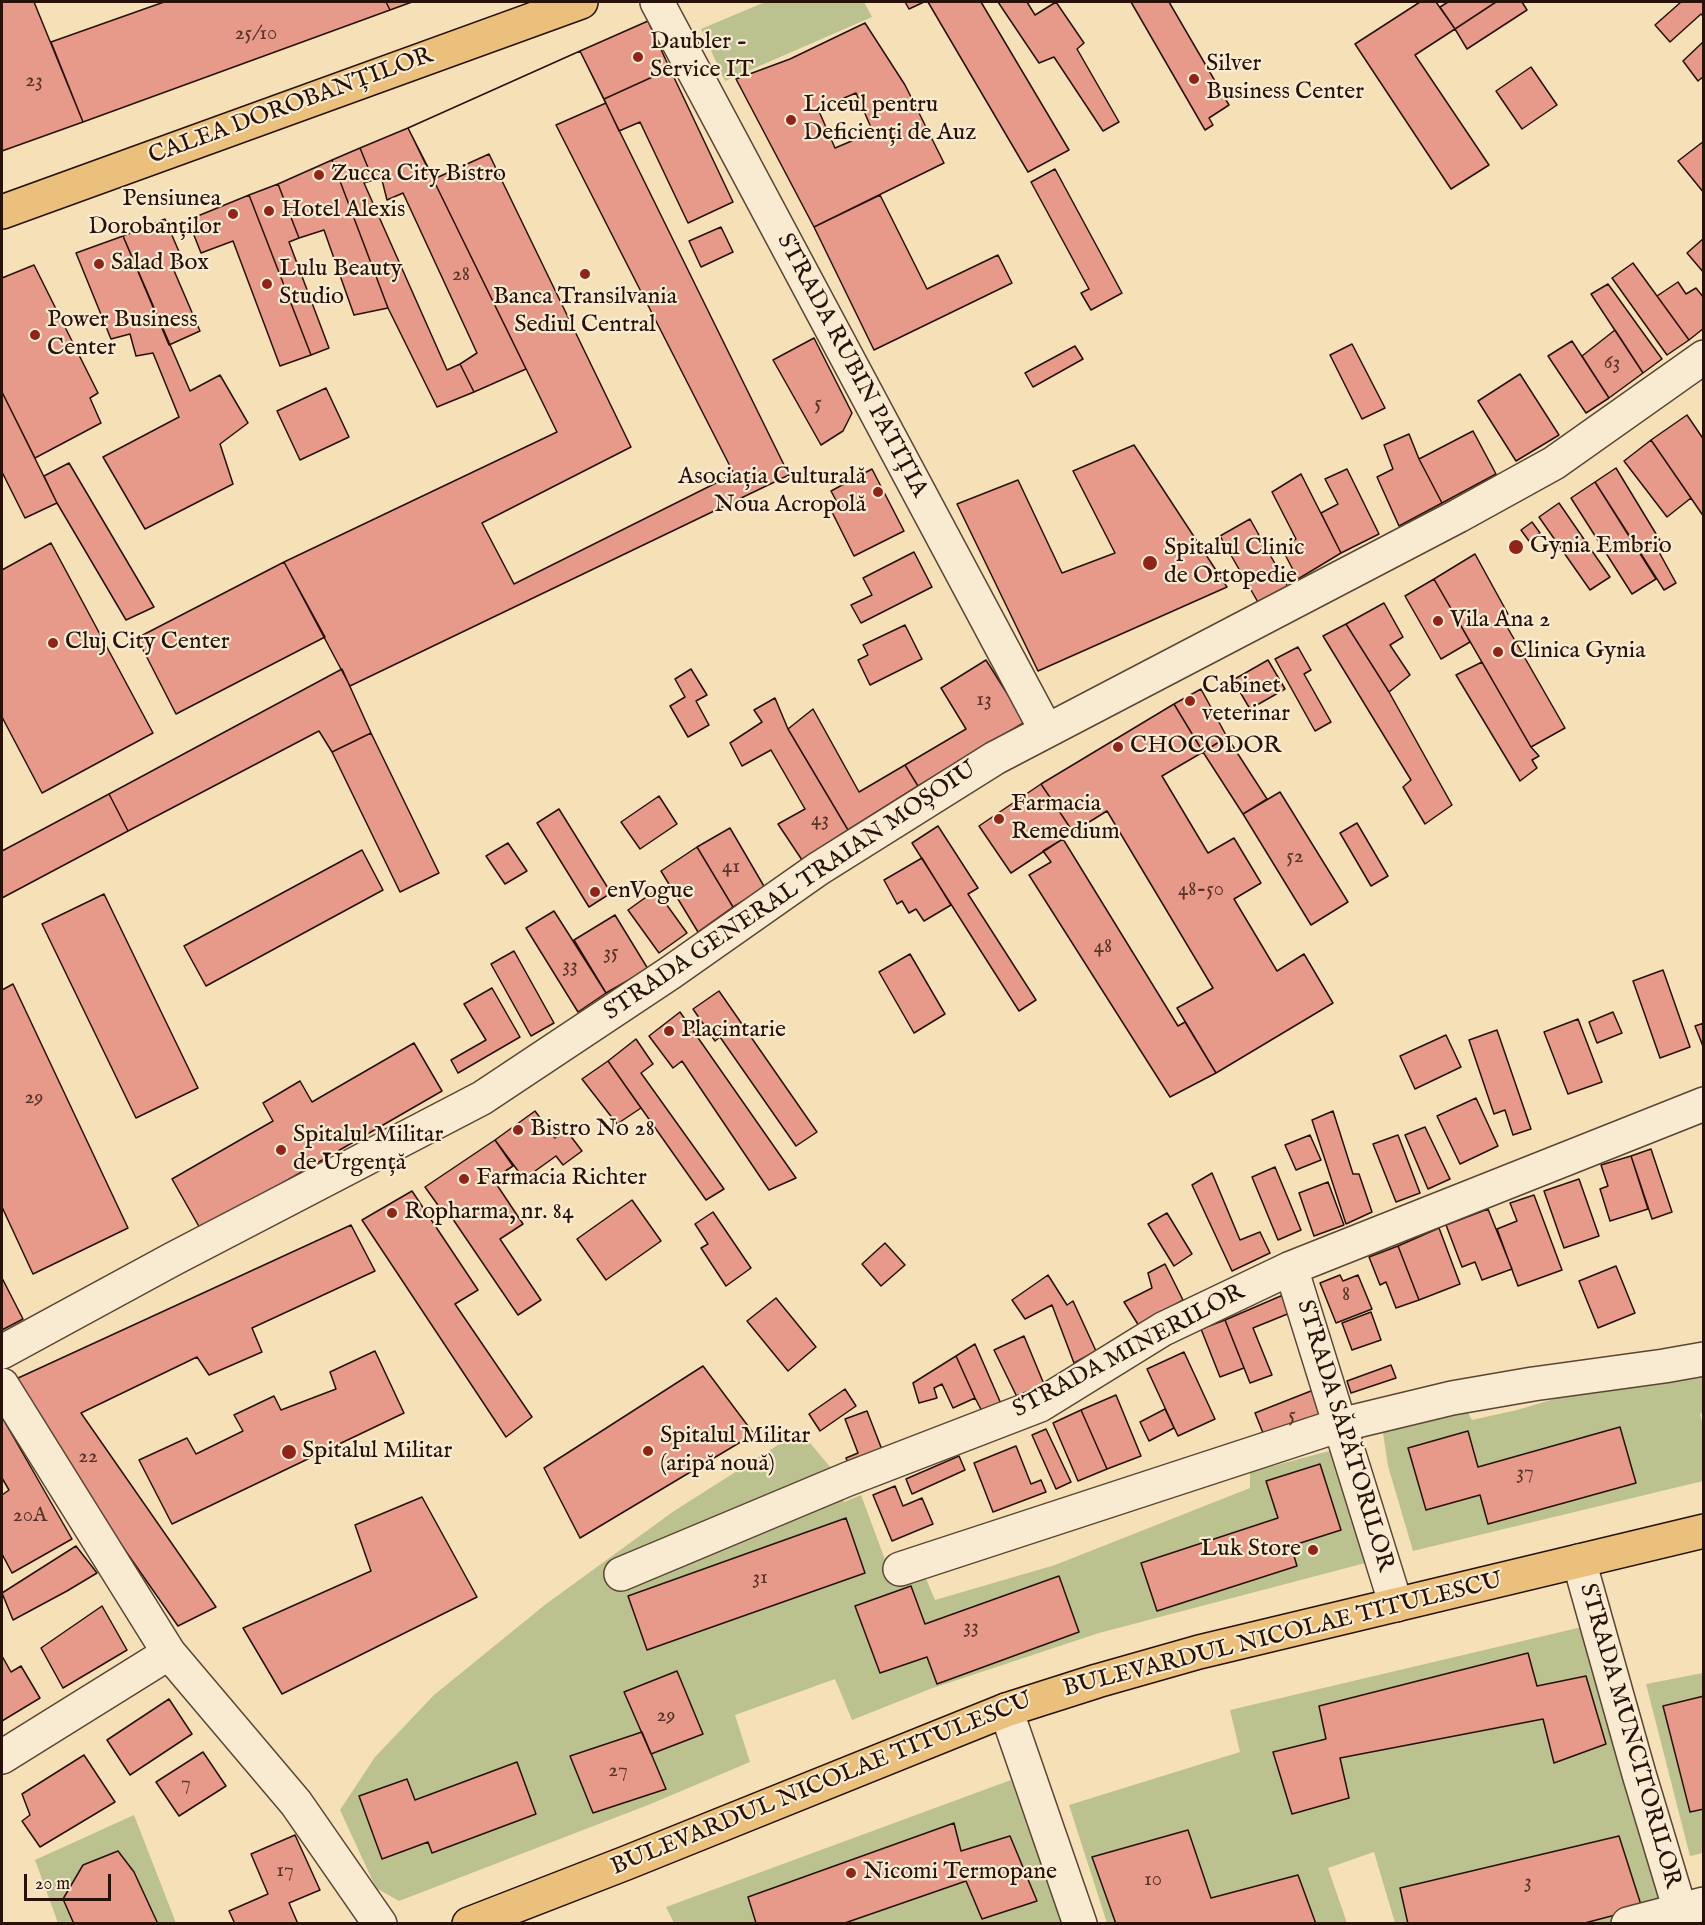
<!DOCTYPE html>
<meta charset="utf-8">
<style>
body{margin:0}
#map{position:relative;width:1705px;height:1925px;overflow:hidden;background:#f6e0b8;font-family:"IM FELL English",serif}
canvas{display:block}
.frame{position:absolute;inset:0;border:3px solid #271108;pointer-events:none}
.scale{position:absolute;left:24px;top:1874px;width:87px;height:27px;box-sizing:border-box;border:3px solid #271108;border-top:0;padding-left:8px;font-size:18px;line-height:21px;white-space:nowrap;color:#271108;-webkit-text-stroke:4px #f9ebd1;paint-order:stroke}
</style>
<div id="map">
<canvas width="1705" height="1925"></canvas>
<div class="frame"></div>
<div class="scale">20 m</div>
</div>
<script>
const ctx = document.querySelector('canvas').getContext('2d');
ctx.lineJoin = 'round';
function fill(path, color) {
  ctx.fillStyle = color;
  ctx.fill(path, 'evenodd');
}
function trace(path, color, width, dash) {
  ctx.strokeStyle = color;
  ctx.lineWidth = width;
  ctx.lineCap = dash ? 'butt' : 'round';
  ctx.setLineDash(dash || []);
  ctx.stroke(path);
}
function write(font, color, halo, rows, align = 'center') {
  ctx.font = font + ' "IM FELL English",serif';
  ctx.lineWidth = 4.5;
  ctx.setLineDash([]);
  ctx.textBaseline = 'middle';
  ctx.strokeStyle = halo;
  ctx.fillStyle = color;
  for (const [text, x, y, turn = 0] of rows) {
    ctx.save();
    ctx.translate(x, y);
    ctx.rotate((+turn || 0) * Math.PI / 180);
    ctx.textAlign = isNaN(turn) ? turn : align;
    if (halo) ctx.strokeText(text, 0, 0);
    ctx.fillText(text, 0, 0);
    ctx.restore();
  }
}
const green = new Path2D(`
 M765 2H864L872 17 725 81 701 29Z
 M1703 1355V1413L1700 1414 1704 1429 1703 1481 1413 1551 1388 1466 1383 1433 1399 1418 1460 1399 1472 1420 1517 1410ZM1620 1427 1636 1482 1488 1524 1480 1495 1426 1510 1408 1448 1468 1431 1478 1467Z
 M800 1431 831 1468 844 1502 861 1495 893 1581 924 1574 935 1600 1055 1565 1250 1488V1472L1333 1450 1373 1561 1099 1633 930 1689 852 1720 835 1679 735 1715 750 1762 648 1805 399 1901 376 1888 340 1810 375 1757 434 1695 546 1604 674 1511ZM1320 1464 1341 1530 1291 1546 1297 1566 1157 1611 1142 1562 1278 1518 1266 1481ZM846 1518 865 1573 647 1650 628 1596ZM1059 1577 1079 1632 937 1684 927 1657 880 1673 855 1606 911 1586 925 1624ZM677 1671 702 1734 651 1754 665 1789 593 1813 571 1756 642 1732 624 1692ZM516 1763 536 1814 432 1853 428 1842 382 1859 359 1796 407 1779 415 1800Z
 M1582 1627 1664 1908 1607 1923H1581L1642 1908 1619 1836 1400 1888 1408 1923H1395L1374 1852 1328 1868 1347 1923H1316L1298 1875 1211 1898 1092 1857 1116 1923H1107L1069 1805 1240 1752 1230 1710ZM1528 1654 1537 1686 1586 1677 1606 1744 1554 1763 1543 1719 1340 1758 1348 1798 1292 1814 1273 1752 1326 1739Z
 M1703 1673V1696L1663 1706 1689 1812 1703 1809V1853L1690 1856 1646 1684Z
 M1011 1780 1062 1923H842L966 1881 982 1919 1036 1901 1010 1836 961 1851 954 1824 748 1897 756 1923H674L666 1907Z
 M134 1815 176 1923H58L35 1860Z`);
const building = new Path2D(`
 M2 2H34L83 122 2 151Z
 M164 2H386L390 10 83 122 51 42Z
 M386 2H412L390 10Z
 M905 2H924L909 9Z
 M928 2H981L1069 150 1028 172Z
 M998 2H1027L1035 15 1056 2 1084 43 1077 49 1119 122 1103 131 1054 57 1039 63Z
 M1131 2H1169L1229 105 1209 118 1213 125 1205 130Z
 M1420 2H1436L1455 29 1415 55 1489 165 1451 189 1355 44Z
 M1448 2H1496L1455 29 1440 7Z
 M1496 2H1522L1527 10 1467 49 1455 29Z
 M1681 2H1704V17L1701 14 1670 42 1655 25Z
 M648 21 670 69 604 99 580 51Z
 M865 23 905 85 944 163 814 227 736 79 790 59ZM856 93 873 132 835 148 818 109Z
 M1704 41V76L1698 81 1683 61Z
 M580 51 789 475 350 686 284 562 557 432 408 128Z
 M580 51 606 103 556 125 734 474 514 584 482 523 631 447 489 154 434 179 408 128Z
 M1531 67 1557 105 1522 129 1496 91Z
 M670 69 733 202 688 223 640 122 619 131 604 99Z
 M408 128 526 369 474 392 460 364 477 353 403 193 387 200 381 176 373 180 360 148Z
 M1704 141V193L1678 161Z
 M360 148 373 180 364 183 447 370 460 364 474 392 437 407 388 308 332 160Z
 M332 160 388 308 354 315 324 230 299 238 278 184Z
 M1055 169 1122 293 1091 310 1081 293 1089 289 1031 182Z
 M278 184 299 238 289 242 329 348 311 355 249 195Z
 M249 195 311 355 280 366 233 241 201 253 188 220Z
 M880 195 927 289 998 255 1012 283 874 350 814 227Z
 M165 219 183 261 172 266 200 331 169 345 123 236Z
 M721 227 733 252 701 267 689 241Z
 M123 236 190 391 220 375 248 423 220 444 233 484 145 529 103 457 179 417 153 353 136 356 130 334 111 339 76 253Z
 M1704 238V273L1687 253Z
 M1633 263 1689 340 1667 355 1612 278Z
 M34 265 98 393 90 398 101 423 35 458 2 392V278Z
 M1678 282 1686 294 1696 288 1704 298V328L1689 340 1657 296Z
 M1608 284 1662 359 1643 373 1591 294Z
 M1615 330 1643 373 1609 398 1582 356Z
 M814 338 852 413 843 431 821 445 773 360Z
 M1572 341 1609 398 1586 413 1548 356Z
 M1352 344 1385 408 1362 419 1330 355Z
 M1075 346 1083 359 1033 387 1025 373Z
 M1520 374 1559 435 1516 461 1478 401Z
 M326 388 349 437 300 460 277 411Z
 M2 392 57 503 25 518 2 472Z
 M1687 415 1704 440V517L1651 440Z
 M1473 431 1496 474 1442 503 1419 459Z
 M1409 434 1419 459 1442 503 1399 526 1377 477 1393 469 1384 445Z
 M1651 440 1691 498 1667 517 1624 461Z
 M1134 445 1227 587 1038 671 957 504 1018 480 1062 573 1115 553 1073 471Z
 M69 463 154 607 126 620 57 503 44 476Z
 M1616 468 1664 547 1659 552 1676 583 1664 590 1595 482Z
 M872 469 904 531 854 556 831 510 839 506 831 491Z
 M1347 469 1379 534 1341 553 1321 513 1338 504 1325 479Z
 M1301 474 1341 553 1298 579 1282 549 1296 539 1272 492Z
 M1595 482 1656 579 1632 594 1571 498Z
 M1559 503 1610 577 1590 590 1539 517Z
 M1250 519 1288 587 1259 604 1220 536Z
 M1532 522 1540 533 1529 541 1521 530Z
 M51 543 153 733 42 793 2 717V570Z
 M914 552 932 587 861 623 851 605 872 595 863 578Z
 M1475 554 1508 614 1502 618 1565 728 1531 747 1434 579Z
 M284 562 325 637 176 714 137 638Z
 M1434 579 1470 642 1441 659 1405 596Z
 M1384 603 1403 637 1390 645 1410 675 1389 692 1346 624Z
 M1346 624 1389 692 1452 805 1425 824 1403 787 1411 780 1323 636Z
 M905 625 922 659 870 685 858 660 868 655 863 645Z
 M1298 647 1311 670 1304 674 1331 722 1315 731 1275 659Z
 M986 660 1025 722 918 786 905 765 966 729 941 688Z
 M1268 660 1285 689 1250 709 1233 680Z
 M1482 662 1531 747 1539 756 1532 760 1537 768 1520 781 1456 675Z
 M342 669 371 733 332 752 319 731 128 831 109 794Z
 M691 669 707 695 696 701 709 725 688 737 670 706 685 697 675 679Z
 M1201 689 1227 737 1203 752 1174 704Z
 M775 698 788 729 848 830 802 860 778 824 805 809 771 750 742 766 730 743 762 722 754 710Z
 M1174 704 1203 752 1162 776 1208 853 1234 838 1261 883 1234 899 1277 971 1304 954 1333 1003 1216 1073 1177 1008 1213 988 1107 811 1073 832 1041 784Z
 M813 709 859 792 905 765 918 786 848 830 788 729Z
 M371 733 439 873 400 892 332 752Z
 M1227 737 1267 799 1243 814 1203 752Z
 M1041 784 1073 832 1011 873 979 826Z
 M1280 792 1348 902 1311 925 1243 814Z
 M109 794 128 831 2 898V851Z
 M659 796 677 824 640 849 621 822Z
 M559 809 611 893 589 907 537 823Z
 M1357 823 1388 876 1371 886 1340 833Z
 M938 826 978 888 968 894 1036 1000 1019 1011 912 843Z
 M730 828 765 888 733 907 697 847Z
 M1063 839 1178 1026 1185 1022 1216 1073 1170 1097 1029 875 1051 862 1043 851Z
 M508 843 527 871 505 884 486 856Z
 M697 847 733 907 698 932 661 871Z
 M362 850 383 890 206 986 184 946Z
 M922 858 951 905 924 921 916 909 909 913 902 901 897 904 884 880Z
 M656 890 687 933 659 953 628 910Z
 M104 894 198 1088 136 1118 42 924Z
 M554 911 606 993 578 1012 526 928Z
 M615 915 648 969 606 993 574 940Z
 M514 951 554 1023 531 1036 491 964Z
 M910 954 945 1014 914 1033 879 972Z
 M1663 970 1690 1047 1660 1058 1633 981Z
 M13 984 128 1228 33 1274 2 1207V990Z
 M492 988 520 1037 458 1073 451 1060 486 1040 464 1004Z
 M719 991 817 1132 796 1146 720 1037 715 1041 693 1009Z
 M680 1012 796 1178 769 1190 682 1061 673 1068 649 1036Z
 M1613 1012 1622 1033 1597 1043 1589 1022Z
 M1578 1019 1602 1082 1568 1094 1544 1032Z
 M1704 1023V1049L1695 1026Z
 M1497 1030 1531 1129 1513 1135 1505 1110 1494 1114 1469 1040Z
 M1446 1035 1461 1067 1415 1089 1400 1056Z
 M636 1039 653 1064 641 1073 724 1189 706 1200 608 1061Z
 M414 1043 442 1091 201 1230 172 1179 273 1121 263 1103 300 1081 312 1102Z
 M608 1061 641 1108 617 1124 582 1079Z
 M1476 1098 1498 1146 1460 1164 1437 1116Z
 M535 1111 555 1138 566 1130 582 1151 563 1165 556 1156 524 1179 495 1140Z
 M1333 1111 1353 1174H1359L1372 1212 1346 1224 1312 1120Z
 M1425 1127 1450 1179 1428 1189 1405 1135Z
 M1310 1135 1321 1160 1296 1170 1285 1145Z
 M1398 1135 1420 1193 1396 1202 1373 1144Z
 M495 1140 513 1166 493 1179 523 1224 500 1239 541 1300 518 1315 444 1206 440 1208 425 1187Z
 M1651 1149 1672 1212 1652 1219 1631 1156Z
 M1631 1156 1648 1209 1610 1221 1600 1189 1608 1186 1601 1165Z
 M1275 1167 1301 1230 1278 1240 1252 1177Z
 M1212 1173 1240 1240 1260 1232 1270 1253 1232 1271 1192 1185Z
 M1579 1179 1599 1236 1564 1248 1544 1191Z
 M1328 1182 1344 1225 1314 1236 1299 1193Z
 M412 1191 478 1290 455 1304 532 1417 506 1437 362 1220Z
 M1534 1195 1562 1270 1518 1286 1497 1229 1517 1221 1510 1203Z
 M632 1200 661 1241 606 1280 577 1239Z
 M1488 1209 1512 1269 1482 1280 1475 1262 1462 1267 1446 1225Z
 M713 1212 751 1268 726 1286 701 1248 708 1244 695 1224Z
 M1167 1213 1192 1254 1174 1266 1148 1224Z
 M351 1225 375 1271 252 1328 262 1352 209 1375 197 1357 81 1413 216 1607 178 1626 92 1503 16 1379Z
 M1439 1228 1460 1284 1419 1300 1398 1246Z
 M885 1243 905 1265 881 1286 862 1264Z
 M1398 1246 1419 1300 1396 1308 1386 1282 1380 1285 1369 1257Z
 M1165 1264 1183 1300 1139 1326 1124 1302 1152 1288 1148 1273Z
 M1616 1266 1635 1313 1598 1328 1579 1281Z
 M1048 1275 1067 1305 1073 1301 1096 1351 1074 1363 1052 1305 1025 1319 1012 1300Z
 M1340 1275 1343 1281 1358 1275 1372 1309 1336 1323 1320 1283Z
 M2 1278 23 1319 2 1330Z
 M1283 1295 1290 1313 1253 1328 1272 1375 1250 1383 1225 1320Z
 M776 1298 816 1347 788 1371 747 1321Z
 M1371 1312 1381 1340 1352 1350 1342 1323Z
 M1225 1320 1244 1368 1220 1377 1201 1329Z
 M1024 1336 1046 1389 1019 1401 994 1350Z
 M975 1344 1002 1406 985 1417 975 1398 956 1356Z
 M375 1351 404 1413 172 1524 139 1460 187 1438 196 1454 243 1431 234 1415 274 1396 281 1410 336 1389 330 1372Z
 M1184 1352 1215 1419 1178 1436 1147 1369Z
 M956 1356 975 1398 953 1408 942 1384 934 1388 937 1398 919 1403 913 1383Z
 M1391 1365 1396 1378 1351 1393 1347 1381Z
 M703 1366 754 1434 580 1538 544 1468Z
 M845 1389 856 1406 820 1431 809 1414Z
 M1316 1389 1331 1426 1265 1438 1255 1413Z
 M1116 1395 1141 1456 1107 1469 1081 1410Z
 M1165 1409 1174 1428 1149 1441 1140 1422Z
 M1081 1410 1107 1469 1078 1481 1053 1423Z
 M867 1411 886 1460 852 1473 846 1458 858 1453 845 1419Z
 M2 1417 72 1539 12 1573 2 1554V1495L9 1490 2 1478Z
 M1620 1427 1636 1483 1488 1524 1480 1495 1426 1510 1408 1448 1468 1431 1478 1467Z
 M1046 1429 1071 1482 1056 1489 1032 1435Z
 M1016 1446 1031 1484 1041 1480 1046 1492 993 1512 974 1463Z
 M959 1456 965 1470 912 1494 906 1479Z
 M1320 1464 1341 1530 1291 1546 1297 1566 1157 1611 1141 1563 1278 1518 1266 1481Z
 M895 1486 903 1506 922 1498 933 1524 892 1541 873 1495Z
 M422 1497 477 1597 282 1694 243 1628 371 1571 355 1525Z
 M846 1518 865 1573 647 1650 628 1596Z
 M76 1546 97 1573 67 1591 13 1620 2 1593Z
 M1059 1576 1079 1632 937 1684 927 1657 880 1673 855 1606 911 1586 925 1624Z
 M102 1606 127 1650 63 1688 41 1648Z
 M1528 1653 1537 1686 1586 1676 1606 1744 1554 1763 1543 1719 1340 1758 1349 1798 1292 1814 1273 1752 1326 1739 1319 1706Z
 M2 1656 11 1672 21 1666 40 1698 2 1721Z
 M677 1671 703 1734 651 1754 624 1692Z
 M1704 1696V1809L1690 1812 1663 1706Z
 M169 1699 192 1734 130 1775 107 1740Z
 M642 1732 666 1789 593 1813 570 1756Z
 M203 1752 226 1786 179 1816 156 1782Z
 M84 1755 115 1802 40 1847 22 1821 30 1815 22 1794Z
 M517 1762 536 1814 432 1853 428 1842 382 1859 359 1796 407 1779 415 1800Z
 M954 1823 961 1851 1010 1836 1037 1901 982 1919 966 1881 842 1924H754L756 1923 748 1897Z
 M1188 1830 1211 1898 1298 1875 1316 1924H1116L1092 1857Z
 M295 1835 320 1890 289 1903 298 1924H235L229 1911 268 1894 251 1854Z
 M1619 1836 1642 1908 1581 1924H1408L1400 1888Z
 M118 1851 134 1872 158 1924H74L63 1899 83 1865Z`);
const minor = new Path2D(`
 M657 2 1046 730
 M1291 1268 1396 1605
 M2 1352 173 1259 482 1098 670 973 818 869 995 758 1458 516 1554 463 1704 357
 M2 1385 169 1653 296 1803 380 1924
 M1579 1561 1639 1774 1680 1910
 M900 1569 1340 1425 1452 1398 1533 1384 1664 1366 1704 1359
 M621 1574 848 1479 1040 1405 1163 1329 1291 1268 1704 1104
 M1006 1710 1080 1924
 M2 1757 169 1653
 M1628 1924 1704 1904`);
const major = new Path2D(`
 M2 212 581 2
 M469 1924 626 1863 1006 1710 1097 1681 1199 1652 1704 1531`);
const markers = [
 [638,57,6,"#8f2418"],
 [1194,79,6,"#8f2418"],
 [791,120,6,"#8f2418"],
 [319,175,6,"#8f2418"],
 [269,211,6,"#8f2418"],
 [233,214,6,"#8f2418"],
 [99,264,6,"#8f2418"],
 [585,274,6,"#8f2418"],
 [267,284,6,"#8f2418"],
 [35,335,6,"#8f2418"],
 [878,492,6,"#8f2418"],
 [1516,547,8,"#8f2418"],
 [1150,563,8,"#8f2418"],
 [1438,621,6,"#8f2418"],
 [53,643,6,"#8f2418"],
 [1498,652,6,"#8f2418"],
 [1190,701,6,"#8f2418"],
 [1118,747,6,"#8f2418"],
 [999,819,6,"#8f2418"],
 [595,892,6,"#8f2418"],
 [669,1031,6,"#8f2418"],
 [518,1130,6,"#8f2418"],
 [281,1150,6,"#8f2418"],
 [464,1179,6,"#8f2418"],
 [392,1213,6,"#8f2418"],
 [648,1451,6,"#8f2418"],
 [289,1452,8,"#8f2418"],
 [1313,1550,6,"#8f2418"],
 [851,1873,6,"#8f2418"]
];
const numberNames = [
 ["25/10",256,35],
 ["23",34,82],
 ["28",461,276],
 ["63",1612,364],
 ["5",818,405],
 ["13",984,701],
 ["43",820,821],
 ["52",1295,858],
 ["41",731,868],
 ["48-50",1201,891],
 ["48",1103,948],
 ["35",611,954],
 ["33",570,967],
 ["29",34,1099],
 ["8",1346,1296],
 ["5",1292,1417],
 ["22",88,1458],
 ["37",1525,1474],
 ["20A",30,1517],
 ["31",760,1579],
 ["33",971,1628],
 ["29",666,1717],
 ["27",618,1772],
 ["7",186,1785],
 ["17",285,1872],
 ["10",1153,1881],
 ["3",1528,1883]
];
const poiNames = [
 ["Daubler -",650,43],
 ["Service IT",650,71],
 ["Silver",1206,65],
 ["Business Center",1206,93],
 ["Liceul pentru",803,106],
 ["Deficienți de Auz",803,134],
 ["Zucca City Bistro",331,175],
 ["Pensiunea",221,200,"right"],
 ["Dorobanților",221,228,"right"],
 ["Hotel Alexis",281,211],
 ["Salad Box",111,264],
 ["Lulu Beauty",279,270],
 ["Studio",279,298],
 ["Banca Transilvania",585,298,"center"],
 ["Sediul Central",585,326,"center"],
 ["Power Business",47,321],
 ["Center",47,349],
 ["Asociația Culturală",866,478,"right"],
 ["Noua Acropolă",866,506,"right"],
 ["Gynia Embrio",1530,547],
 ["Spitalul Clinic",1164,549],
 ["de Ortopedie",1164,577],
 ["Vila Ana 2",1450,621],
 ["Cluj City Center",65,643],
 ["Clinica Gynia",1510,652],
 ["Cabinet",1202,687],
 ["veterinar",1202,715],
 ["CHOCODOR",1130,747],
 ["Farmacia",1011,805],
 ["Remedium",1011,833],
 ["enVogue",607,892],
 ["Placintarie",681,1031],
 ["Bistro No 28",530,1130],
 ["Spitalul Militar",293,1136],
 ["de Urgență",293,1164],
 ["Farmacia Richter",476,1179],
 ["Ropharma, nr. 84",404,1213],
 ["Spitalul Militar",660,1437],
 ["(aripă nouă)",660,1465],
 ["Spitalul Militar",302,1452],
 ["Luk Store",1301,1550,"right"],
 ["Nicomi Termopane",863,1873]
];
const streetNames = [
 ["CALEA DOROBANȚILOR",291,107,-20],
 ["STRADA RUBIN PATIȚIA",851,366,62],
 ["STRADA GENERAL TRAIAN MOȘOIU",791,892,-34],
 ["STRADA MINERILOR",1129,1352,-28],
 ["STRADA SĂPĂTORILOR",1344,1436,73],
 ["BULEVARDUL NICOLAE TITULESCU",1283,1636,-14],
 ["STRADA MUNCITORILOR",1629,1736,74],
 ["BULEVARDUL NICOLAE TITULESCU",822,1785,-22]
];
fill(green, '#bbc28f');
fill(building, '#e79a89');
trace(building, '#271108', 1.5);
trace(minor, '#5b4534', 36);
trace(major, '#271108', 36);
trace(minor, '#f9ebd1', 33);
trace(major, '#ebc07c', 33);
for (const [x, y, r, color] of markers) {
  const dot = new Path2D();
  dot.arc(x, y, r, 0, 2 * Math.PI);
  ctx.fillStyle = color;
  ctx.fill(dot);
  trace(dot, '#f9ebd1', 2);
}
write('21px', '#573328', null, numberNames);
write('24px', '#271108', '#f9ebd1', poiNames, 'left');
write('24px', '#271108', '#f9ebd1', streetNames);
</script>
